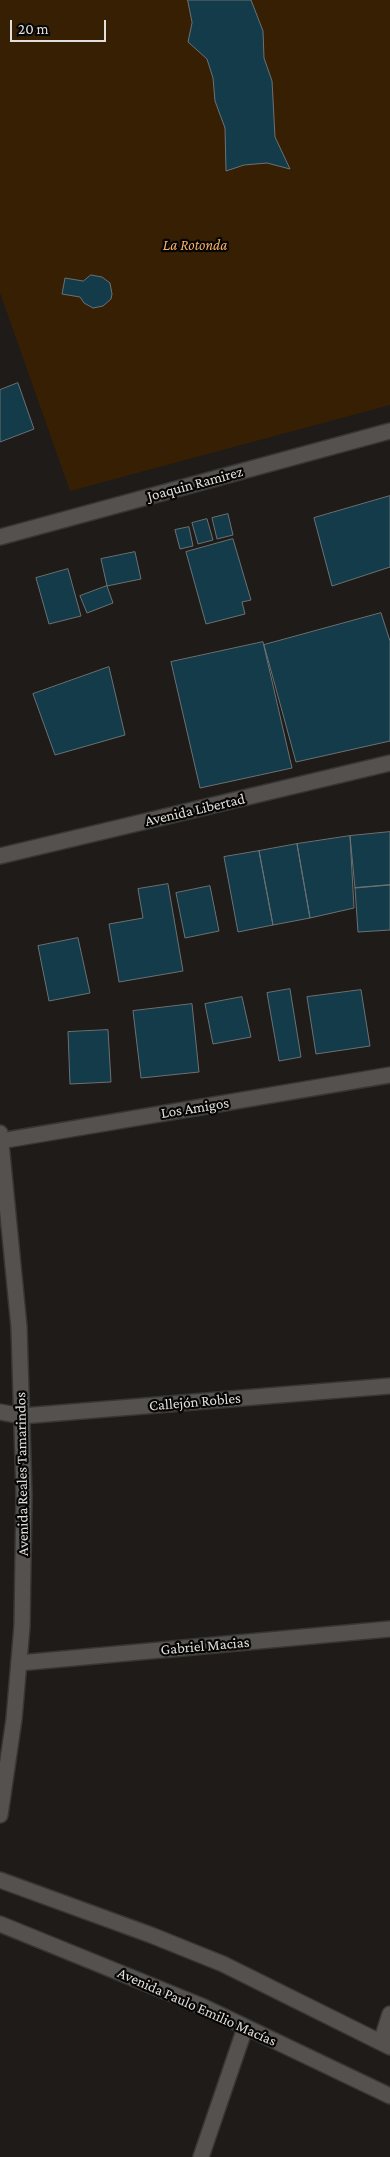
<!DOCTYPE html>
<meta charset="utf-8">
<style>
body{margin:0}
#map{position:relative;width:390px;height:2157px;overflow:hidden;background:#1e1b18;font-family:"Crimson Pro",serif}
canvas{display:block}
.scale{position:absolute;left:10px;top:20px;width:96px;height:22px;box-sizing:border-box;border:2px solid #e1dfdc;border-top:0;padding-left:6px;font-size:15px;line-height:18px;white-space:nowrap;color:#e1dfdc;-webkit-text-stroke:4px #070605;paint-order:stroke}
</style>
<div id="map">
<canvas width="390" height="2157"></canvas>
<div class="scale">20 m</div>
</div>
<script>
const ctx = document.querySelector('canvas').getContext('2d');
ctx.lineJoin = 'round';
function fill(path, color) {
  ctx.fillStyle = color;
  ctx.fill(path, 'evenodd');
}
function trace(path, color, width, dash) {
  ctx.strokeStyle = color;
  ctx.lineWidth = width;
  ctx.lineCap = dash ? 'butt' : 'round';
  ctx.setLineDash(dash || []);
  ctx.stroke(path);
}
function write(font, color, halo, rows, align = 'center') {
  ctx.font = font + ' "Crimson Pro",serif';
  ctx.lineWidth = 4.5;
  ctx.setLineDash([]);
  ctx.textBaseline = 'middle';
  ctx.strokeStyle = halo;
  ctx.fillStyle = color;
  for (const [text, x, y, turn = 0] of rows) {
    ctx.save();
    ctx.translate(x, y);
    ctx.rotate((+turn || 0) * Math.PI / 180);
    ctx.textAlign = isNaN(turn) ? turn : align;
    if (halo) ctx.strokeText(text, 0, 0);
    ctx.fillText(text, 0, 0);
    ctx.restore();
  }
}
const green = new Path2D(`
 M0 0H390V405L70 491 0 293Z`);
const building = new Path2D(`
 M188 0H251L263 31 264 58 272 81 275 137 290 169 267 163 244 165 226 171 225 128 215 101 213 78 207 59 188 42 192 23Z
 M91 275 102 277 110 283 112 294 111 299 103 306 93 308 84 303 80 297 62 294 65 278 83 281Z
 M18 383 34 429 0 442V390Z
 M390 496V567L332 586 314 518Z
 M228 514 233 535 217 539 212 518Z
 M207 519 213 540 198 544 192 523Z
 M189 527 193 546 180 549 175 530Z
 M233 539 251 600 242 602 245 614 206 624 186 552Z
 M135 552 141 579 107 586 101 559Z
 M68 569 81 616 49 624 36 578Z
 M107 586 113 603 87 613 80 596Z
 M381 613 390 641V741L296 762 264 645Z
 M263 642 292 768 200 788 171 662Z
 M109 667 125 735 55 755 33 694Z
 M390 832V885L355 888 350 836Z
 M350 836 354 908 310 918 297 844Z
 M297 844 310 918 273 925 259 851Z
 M259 851 273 925 238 932 224 857Z
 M168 884 183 971 119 982 109 924 143 918 138 889Z
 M390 885V930L358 932 355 888Z
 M210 886 219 931 185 938 176 893Z
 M78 938 90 993 49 1001 38 946Z
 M290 989 301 1057 279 1061 267 993Z
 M361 990 370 1046 316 1054 307 997Z
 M242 997 251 1037 213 1044 205 1004Z
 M192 1004 199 1072 141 1078 133 1011Z
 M108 1030 111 1082 70 1084 68 1032Z`);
const minor = new Path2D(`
 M0 537 390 431
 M0 856 390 763
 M0 1141 390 1075
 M0 1412 22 1416 390 1386
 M19 1663 390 1629
 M381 2042 390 2014
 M201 2157 245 2028`);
const secondary = new Path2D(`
 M0 1133 19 1327 24 1495 22 1626 14 1719 0 1815
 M0 1880 151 1935 223 1964 390 2047
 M0 1924 204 2007 390 2096`);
const parkNames = [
 ["La Rotonda",195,245]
];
const streetNames = [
 ["Joaquin Ramirez",195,484,-15],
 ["Avenida Libertad",195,810,-13],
 ["Los Amigos",195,1108,-9],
 ["Callejón Robles",195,1402,-5],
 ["Avenida Reales Tamarindos",22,1474,-91],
 ["Gabriel Macias",205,1646,-5],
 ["Avenida Paulo Emilio Macías",197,2007,24]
];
fill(green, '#371f04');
fill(building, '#143b49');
trace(building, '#6b7173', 1);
trace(minor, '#383634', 18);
trace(secondary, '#383634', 18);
trace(minor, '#55514e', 15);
trace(secondary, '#55514e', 15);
write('italic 15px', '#f7af65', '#070605', parkNames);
write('15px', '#e1dfdc', '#070605', streetNames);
</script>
